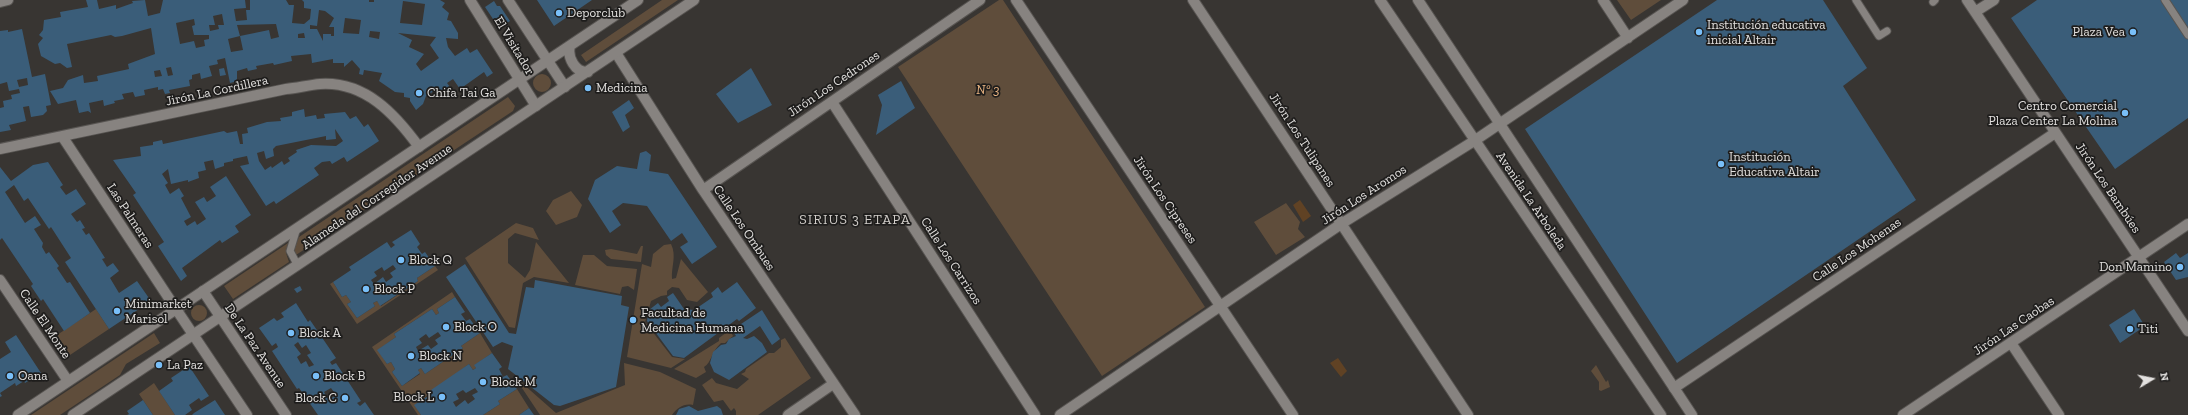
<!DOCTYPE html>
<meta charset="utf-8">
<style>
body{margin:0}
#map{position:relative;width:2188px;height:415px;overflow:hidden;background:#383532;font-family:"Zilla Slab",serif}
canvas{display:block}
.north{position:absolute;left:2132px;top:359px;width:40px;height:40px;-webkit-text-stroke:3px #1e1d1c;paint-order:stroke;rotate:80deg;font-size:11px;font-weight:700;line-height:16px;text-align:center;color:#e3e1df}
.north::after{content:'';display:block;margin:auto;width:14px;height:18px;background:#e3e1df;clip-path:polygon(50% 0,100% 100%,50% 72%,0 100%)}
</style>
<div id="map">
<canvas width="2188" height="415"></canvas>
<div class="north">N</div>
</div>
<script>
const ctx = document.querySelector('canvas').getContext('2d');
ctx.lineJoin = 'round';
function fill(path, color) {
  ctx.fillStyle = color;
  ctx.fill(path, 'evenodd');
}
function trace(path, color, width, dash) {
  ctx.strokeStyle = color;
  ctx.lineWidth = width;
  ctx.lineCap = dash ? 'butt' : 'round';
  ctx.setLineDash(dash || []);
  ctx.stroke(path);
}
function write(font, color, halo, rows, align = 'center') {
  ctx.font = font + ' "Zilla Slab",serif';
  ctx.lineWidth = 3.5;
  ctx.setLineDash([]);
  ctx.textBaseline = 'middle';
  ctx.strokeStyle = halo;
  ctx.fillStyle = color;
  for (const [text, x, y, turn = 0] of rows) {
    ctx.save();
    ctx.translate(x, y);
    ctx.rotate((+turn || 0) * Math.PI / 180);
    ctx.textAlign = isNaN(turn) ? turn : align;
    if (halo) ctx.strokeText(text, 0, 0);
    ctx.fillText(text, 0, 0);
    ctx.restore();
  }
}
const green = new Path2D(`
 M662 0H678L586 62 581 55Z
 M999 0H1003L1205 307 1102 376 898 67Z
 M1617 0H1661L1631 20Z
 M533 83a9 9 0 1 1 18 0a9 9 0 1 1-18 0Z
 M508 97 515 106 513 111 296 255 294 249 299 237Z
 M571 191 582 205 577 217 556 225 546 211 553 200Z
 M1286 203 1300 222 1298 229 1305 237 1276 255 1254 222Z
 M516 223 533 228 539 240 515 233 508 239V263L525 278 530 270 536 242 569 283 534 277 523 283 515 328 509 327 465 258Z
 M288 243 286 253 289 262 233 299 224 286Z
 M671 244C677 256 671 267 672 279L676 278 681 259 708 292 697 302 687 300 679 288 672 287 667 291V295L661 296 651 301 645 322 672 357 685 359 671 368 627 357 642 264 651 267 653 254 664 245Z
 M641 246H643L641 262 611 259 606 255 605 250 611 249 637 254Z
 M583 255H594L607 266 637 269 634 290 628 286 622 287 620 294 575 285Z
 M435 266 438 270 357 324 330 284 333 282 342 297 346 295 351 302 347 304 357 318 375 306 373 303 377 301 381 306 418 281 417 278Z
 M452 292 455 297 437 309 439 313 436 315 432 309 394 334 396 337 378 350 387 364 391 362 395 369 392 372 402 386 420 374 418 370 421 368 425 374 463 348 461 346 480 333 492 353 475 365 476 368 473 370 469 364 415 405 421 415H418L372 347Z
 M191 313a8 8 0 1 1 16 0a8 8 0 1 1-16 0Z
 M96 309 109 329 70 355 57 335Z
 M730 330 733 336 725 343H721C711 352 712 362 704 367L706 372 696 378 674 369 719 341V338Z
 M154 333 160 343 126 364 120 375 60 415H31Z
 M785 338 811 378 758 415H736V411L734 408 731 411 723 400 714 402 702 385 712 378 716 383 737 389 749 379 741 374 745 372 746 369 769 353H774L781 347V340Z
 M624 363 660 372 696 389 693 405C684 403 677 408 672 415H540L514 376 556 413 625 385Z
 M1596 365 1606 382 1608 380 1610 387 1601 391 1599 390V382L1591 371Z
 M154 383 175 415H153L139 394Z
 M517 389 529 408 519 415H483L500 404 498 401Z`);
const water = new Path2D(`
 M1300 200 1311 216 1303 222 1293 205Z
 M1338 358 1347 371 1341 377 1330 363Z`);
const building = new Path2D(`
 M86 0H97L99 9 116 5V9L133 3 132 1 145 0 148 16 160 13 163 0H245L246 8 234 9 236 21 247 20 246 10H250V0H286L289 5H294L292 23 304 24 310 19 311 9 304 8V2L302 0H369V2H374V0H440L445 3 442 7 449 13 447 20 451 21 458 33V39L446 38 448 47 455 56 467 48 470 53 477 49 493 73 487 77 484 72 460 89 453 79 447 83 450 87 437 96 434 91 426 96 423 104 416 110 410 101V98L404 97V93L395 92 379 81 382 73 364 70 363 75 359 74 360 69 352 60 344 67V63H333V59L312 63 311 54 291 56 292 61 274 65 273 63 256 66 257 69 248 71 247 68 237 71V79L234 82 230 83 225 58 217 60 218 64 209 66 212 76 201 79 200 73 192 75V79L189 80 190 86 169 90 170 93 165 94 163 89 158 90V87L144 90 145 95 135 97 133 92 122 94 124 99 114 101 115 103 104 106 103 100 89 103 91 113 88 111 79 113 76 100 58 104 50 91 63 88 68 80 83 75 84 83 98 81 97 76 129 69 128 64 155 54 151 28 122 36 115 37 111 35 67 44 72 67 67 68 60 63 55 64 41 56 38 44 43 38 39 35 43 30 44 20 61 17 60 12 88 7ZM403 1 425 4 422 25 400 23ZM319 10 325 11 334 18 329 27H334V36H331V34H323V41L317 29H310V25L317 26ZM222 14 224 25H218L219 29 210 31 209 25H215L213 16ZM345 18 361 20 359 34 343 33ZM194 19 195 25 192 26 194 35H209V39L204 40 205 46 196 48 194 41 180 44 176 23ZM276 24 279 37 271 39 269 30 240 36 243 50 231 52 228 39 240 36 237 25ZM370 31 380 32 379 39 369 37ZM304 33 305 38H298V34ZM398 33 436 37 430 45 439 58 421 71 416 64 424 54 409 47 412 40ZM171 67 173 75 168 76 166 68ZM160 70 162 76 155 77 154 71Z
 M537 0H592L554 26Z
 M1717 0H1823L1867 68 1843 86 1916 200 1677 363 1525 129Z
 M2037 0H2188V118L2115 169 2011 18Z
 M494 1 497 6H500L510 21 499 28 485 7Z
 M22 29 32 77 45 74 51 105 46 106 47 111 43 115 31 117 29 106 23 107 26 121 9 125 11 130 0 132V108L4 107 3 101 12 99 11 95 20 93 19 89 9 91 7 82 0 84V31L8 30V32ZM27 78 28 85 19 87 17 80Z
 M224 68 226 75 220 76 219 69Z
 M751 68 772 105 738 123 716 94Z
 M901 81 915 108 876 135 882 105 878 95Z
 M629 100 634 108 625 115 630 127 623 132 612 112Z
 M304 109 305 117 316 115 317 119 325 118 324 114 345 112 350 119 356 116 364 127 368 124 379 141 347 162 344 157 332 164 330 161 322 162 314 168 319 175 276 204 274 201 266 206 240 166 249 164 247 156 233 159V161L224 163V166L215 169 213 160 204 162 206 170 198 172 199 178 188 182V180L171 184 168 169 162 174 168 183 165 185 170 194 179 188 184 196 181 198 191 217 184 221 187 226 195 221 197 225 206 219 195 202 204 197 207 202 216 196 210 187 226 176 251 215 235 226 239 232 222 243 220 240 182 268 187 276 181 281 158 246 164 242 133 195 136 193 113 160 141 156 140 147 153 145V142L162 140 163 144 224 131 227 133 237 131 240 144H243L242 134 248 133 247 128 267 122 281 121 280 118 292 116V112ZM335 129 343 141 336 146 311 145 296 150 297 152 288 158 290 161 284 165 282 161 272 168 271 166 265 170 259 161 257 153 264 151 266 159 274 156 273 149 276 146 326 136V140L336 139Z
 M646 151 651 155 649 171 668 174 717 247 692 264 680 247 688 242 682 233 671 241 647 206 623 203 612 211 621 225 610 233 588 199 595 180 617 166 637 169 640 153Z
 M48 162 63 185 60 187 66 195 76 189 86 204 71 214 77 222 80 220 85 228 82 229 86 235 89 233 105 258 102 259 107 267 113 263 119 271 110 278 119 293 137 281 151 301 109 329 65 262 71 258 51 227 49 229 28 198 24 201 14 185 5 192 25 223 35 216 41 225 34 229 43 243 42 247 46 254 49 252 59 266 57 268 67 283 70 282 90 313 64 331 43 299 41 301 31 286 33 284 2 238 0 240V167L11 181 33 165Z
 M411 230 420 244 417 247 422 254 425 252 435 266 417 278 418 281 380 306 377 301 373 303 375 306 357 318 347 304 351 302 346 295 342 297 333 282 351 270 349 267 387 242 391 248 395 245 392 242ZM393 265 396 269 390 273 393 277 386 282 383 277 374 284 371 280 377 276 374 272 382 267 384 271Z
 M2176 253 2180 258 2188 253V277L2176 280 2164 262Z
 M465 264 509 333 516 334 526 287 534 288 535 280 622 296 621 305 629 307 616 387 560 406 554 405 508 369 513 346 502 342 493 347 446 277Z
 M737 282 756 308 739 321 737 319 684 358 673 356 647 321 649 310 658 303 661 307 669 301 667 297 673 293 684 309 694 310 713 297 711 293 718 287 722 293Z
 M300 286 302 290 297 293 294 289Z
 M455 297 465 312 461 314 466 321 470 319 480 333 461 346 463 348 425 374 421 368 418 370 420 373 402 386 392 372 395 369 391 362 387 364 377 350 396 337 394 334 432 309 436 315 439 313 437 309ZM438 332 441 336 435 340 438 344 431 349 428 345 418 351 416 347 422 343 419 339 426 334 429 338Z
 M296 303 308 322 310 320 336 358 330 362 332 365 336 363 361 401 357 403 360 406 365 402 374 415H318L299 388 297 389 272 351 278 347 276 343 272 346 259 328 274 318 277 321 284 317 281 313ZM298 342 302 348 306 345 311 353 307 355 314 365 309 367 306 361 301 364 297 357 301 354 294 345ZM331 388 336 395 329 400 324 392Z
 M2134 309 2145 326 2120 343 2109 325Z
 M762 310 780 339 772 345 760 326 743 338 747 339 754 336 762 343 767 352 729 380 714 372 710 363 713 352 721 345 726 344 729 339 736 336 732 330Z
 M16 335 41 373 25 383 24 381 16 386 15 383 0 393 2 396 0 397V359L11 352 5 342Z
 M492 353 502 367 499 369 503 377 507 375 517 389 498 401 500 404 483 415H421L414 405 433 393 431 390 469 364 473 370 476 368 474 365ZM475 388 478 392 472 395 475 399 468 404 465 400 456 407 453 402 459 399 456 394 463 390 466 393Z
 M189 366 209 396 201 401 199 398 189 405 192 410 185 415H175L159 391 173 381 171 378Z
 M143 400 153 415H127L129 414 127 411Z
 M215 400 225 415H192L194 413Z
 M689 406 698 411 717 406 721 409 723 415H676L679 409Z
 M529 408 534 415H519Z`);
const service = new Path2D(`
 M1856 0 1879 36 1887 31
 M2165 0 2188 35
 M1933 2 1935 0
 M297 228 290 251 298 266`);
const minor = new Path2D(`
 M470 0 536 106
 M508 0 565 87
 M1016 0 1293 415
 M1193 0 1468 415
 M1603 0 1628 38
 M1967 0 2188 331
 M0 2 8 0
 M1975 12 1994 0
 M616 53 703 190 855 415
 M832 102 1035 415
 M62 136 176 309
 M0 149 286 89C297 88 309 85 320 84 365 81 395 114 419 147
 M703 190 980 0
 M0 280 68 381
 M2011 343 2059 415
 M1674 388 2055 133
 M788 415 833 384
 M1060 415 1341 224 1474 141 1683 0
 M1903 415 2188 224`);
const tertiary = new Path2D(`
 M1380 0 1661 415
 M1418 0 1692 415
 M203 291 286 415
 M176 309 247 415`);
const secondary = new Path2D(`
 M570 46C567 57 575 73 588 72
 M18 415 638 0
 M73 415 694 0`);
const markers = [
 [559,13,4,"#79bff8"],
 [1699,32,4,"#79bff8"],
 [2133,32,4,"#79bff8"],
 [588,88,4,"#79bff8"],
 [419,93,4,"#79bff8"],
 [2125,113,4,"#79bff8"],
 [1721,164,4,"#79bff8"],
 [401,260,4,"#79bff8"],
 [2180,267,4,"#79bff8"],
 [366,289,4,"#79bff8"],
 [117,311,4,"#79bff8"],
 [633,320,4,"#79bff8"],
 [446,327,4,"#79bff8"],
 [2130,329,4,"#79bff8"],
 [291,333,4,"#79bff8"],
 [411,356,4,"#79bff8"],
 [159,365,4,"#79bff8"],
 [10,376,4,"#79bff8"],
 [316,376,4,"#79bff8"],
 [483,382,4,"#79bff8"],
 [442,397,4,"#79bff8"],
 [345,398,4,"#79bff8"]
];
const poiNames = [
 ["Deporclub",567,13],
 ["Institución educativa",1707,25],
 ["inicial Altair",1707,40],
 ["Plaza Vea",2125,32,"right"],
 ["Medicina",596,88],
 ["Chifa Tai Ga",427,93],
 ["Centro Comercial",2117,106,"right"],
 ["Plaza Center La Molina",2117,121,"right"],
 ["Institución",1729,157],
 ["Educativa Altair",1729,172],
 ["Block Q",409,260],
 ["Don Mamino",2172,267,"right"],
 ["Block P",374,289],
 ["Minimarket",125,304],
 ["Marisol",125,319],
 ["Facultad de",641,313],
 ["Medicina Humana",641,328],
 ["Block O",454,327],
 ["Titi",2138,329],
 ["Block A",299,333],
 ["Block N",419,356],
 ["La Paz",167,365],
 ["Oana",18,376],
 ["Block B",324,376],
 ["Block M",491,382],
 ["Block L",434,397,"right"],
 ["Block C",337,398,"right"]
];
const streetNames = [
 ["El Visitador",514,46,59],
 ["Jirón Los Cedrones",834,84,-34],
 ["Jirón La Cordillera",217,91,-12],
 ["Jirón Los Tulipanes",1302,140,57],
 ["Jirón Los Bambúes",2108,188,56],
 ["Jirón Los Aromos",1364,195,-33],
 ["Alameda del Corregidor Avenue",377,197,-34],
 ["Jirón Los Cipreses",1165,200,56],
 ["Avenida La Arboleda",1531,201,56],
 ["Las Palmeras",130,216,57],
 ["Calle Los Ombues",744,228,56],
 ["Calle Los Mohenas",1857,250,-34],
 ["Calle Los Carrizos",951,261,57],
 ["Calle El Monte",45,324,56],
 ["Jirón Las Caobas",2014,326,-34],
 ["De La Paz Avenue",255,346,56]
];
const parkNames = [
 ["Nº 3",988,90]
];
const neighbourhoodNames = [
 ["SIRIUS 3 ETAPA",855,220]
];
fill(green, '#5f4d3b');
fill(water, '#604224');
fill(building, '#3a5d79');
trace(service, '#575451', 9);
trace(minor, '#575451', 12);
trace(tertiary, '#575451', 12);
trace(secondary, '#575451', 12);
trace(service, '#878380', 7);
trace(minor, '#878380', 10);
trace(tertiary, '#878380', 10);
trace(secondary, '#878380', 10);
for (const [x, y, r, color] of markers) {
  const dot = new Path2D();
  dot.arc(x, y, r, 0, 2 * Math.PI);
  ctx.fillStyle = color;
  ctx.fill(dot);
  trace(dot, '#1e1d1c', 1.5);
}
write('13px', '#e3e1df', '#1e1d1c', poiNames, 'left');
write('13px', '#e3e1df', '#1e1d1c', streetNames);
write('italic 13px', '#edb784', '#1e1d1c', parkNames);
ctx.letterSpacing = '1px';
write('14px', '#d1cdc9', '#1e1d1c', neighbourhoodNames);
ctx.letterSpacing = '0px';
</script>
